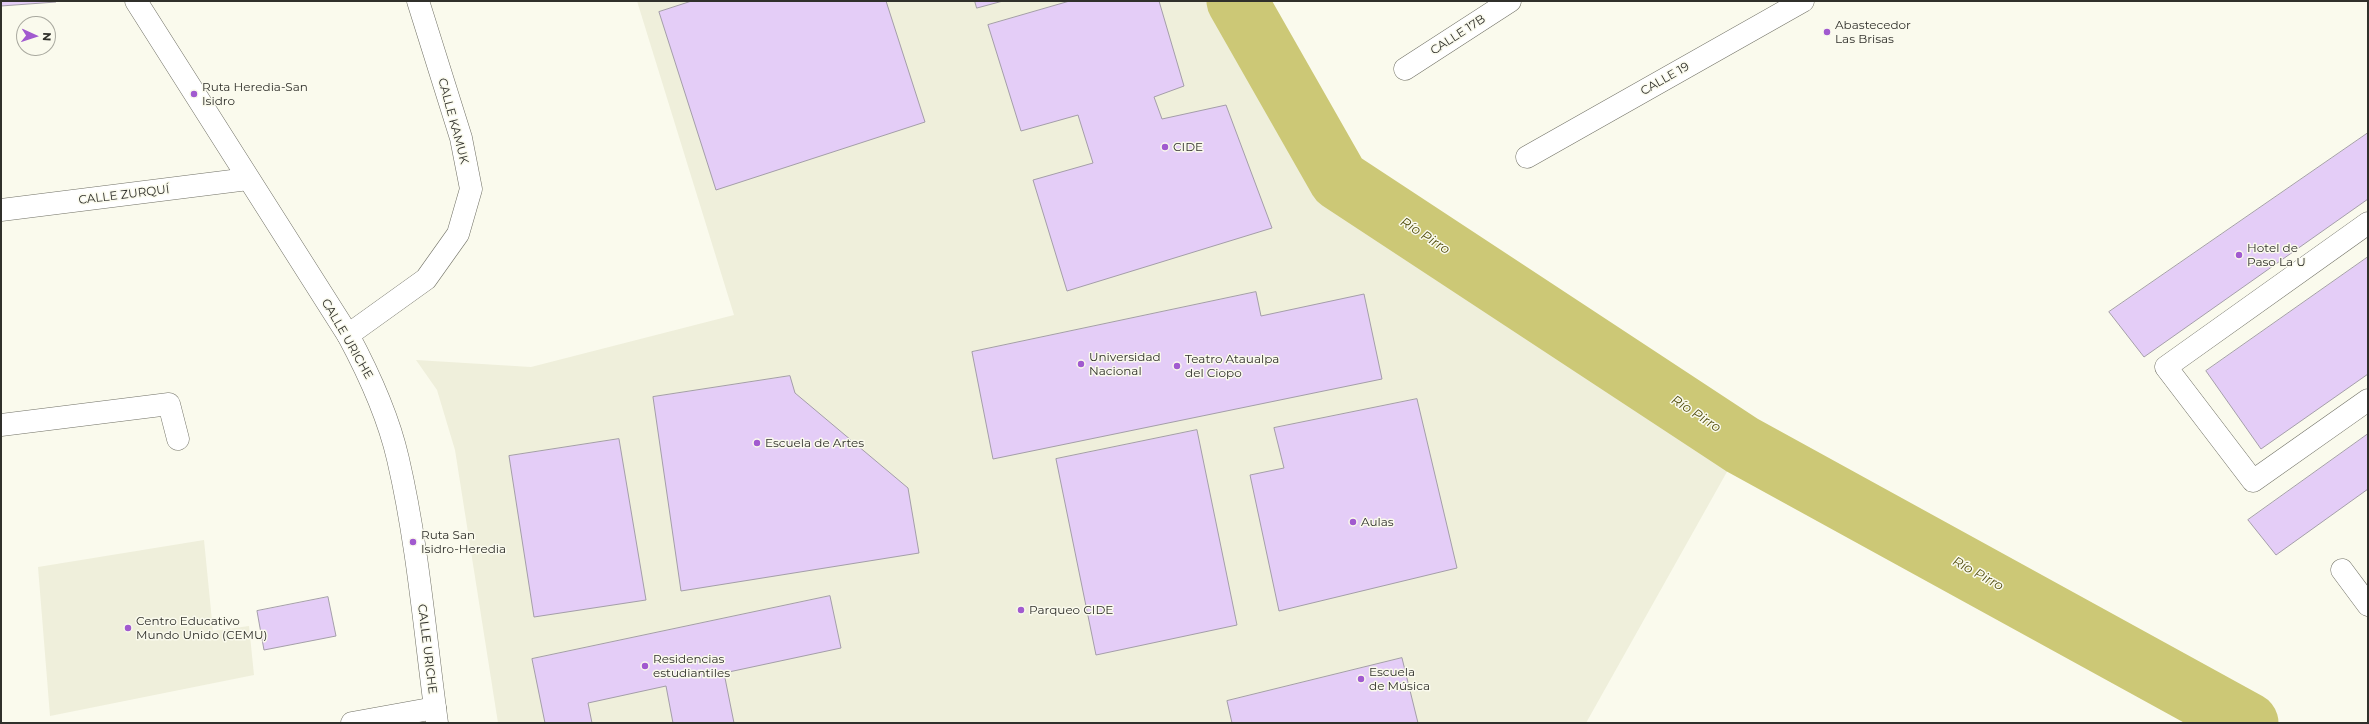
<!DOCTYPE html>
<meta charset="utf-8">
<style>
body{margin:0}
#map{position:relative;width:2369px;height:724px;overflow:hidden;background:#fafaed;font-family:Montserrat,sans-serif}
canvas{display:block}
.frame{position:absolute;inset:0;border:2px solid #30302b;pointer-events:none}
.north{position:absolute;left:16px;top:16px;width:40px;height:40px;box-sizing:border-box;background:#fafaed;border:1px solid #a9a99f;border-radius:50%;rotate:93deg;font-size:11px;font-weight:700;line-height:16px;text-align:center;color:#30302b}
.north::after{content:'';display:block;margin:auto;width:14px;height:18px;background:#a15acf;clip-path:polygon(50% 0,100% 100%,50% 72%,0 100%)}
</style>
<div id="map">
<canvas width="2369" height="724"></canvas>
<div class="frame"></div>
<div class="north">N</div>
</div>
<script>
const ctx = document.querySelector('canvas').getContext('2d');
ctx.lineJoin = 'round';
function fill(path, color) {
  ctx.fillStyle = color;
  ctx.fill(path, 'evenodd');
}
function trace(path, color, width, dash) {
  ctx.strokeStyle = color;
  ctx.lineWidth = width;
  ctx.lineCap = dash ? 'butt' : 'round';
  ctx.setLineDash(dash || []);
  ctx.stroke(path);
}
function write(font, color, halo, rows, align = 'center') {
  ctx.font = font + ' Montserrat,sans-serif';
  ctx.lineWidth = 3;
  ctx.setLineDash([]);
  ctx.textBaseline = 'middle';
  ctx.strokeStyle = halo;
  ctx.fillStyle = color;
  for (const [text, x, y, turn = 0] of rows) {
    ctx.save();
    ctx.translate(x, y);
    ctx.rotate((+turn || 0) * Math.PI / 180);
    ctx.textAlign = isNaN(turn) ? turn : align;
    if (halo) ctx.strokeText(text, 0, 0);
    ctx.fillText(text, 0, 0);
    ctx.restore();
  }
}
const built = new Path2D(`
 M637 1H1237L1339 180 1742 445 1586 723H498L455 450 437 390 416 360 531 367 734 315Z
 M204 540 213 631 249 626 254 675 50 716 38 567Z`);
const river = new Path2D(`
 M1237 1 1339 180 1742 445 2248 723`);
const building = new Path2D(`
 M1 1H56V2L1 6Z
 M692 1H886L925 122 716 190 659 12Z
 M975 1H1003L977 8Z
 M1070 1H1159L1184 86 1154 97 1162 119 1226 105 1272 228 1067 291 1033 180 1093 163 1078 115 1021 131 988 25Z
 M2368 133V199L2144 357 2109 312Z
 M2368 257V374L2261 449 2206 371Z
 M1256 292 1261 316 1364 294 1382 379 993 459 972 352Z
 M790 376 795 393 908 488 919 553 681 591 653 397Z
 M1417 399 1457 568 1279 611 1250 475 1284 468 1274 428Z
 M1197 430 1237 625 1096 655 1056 459Z
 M2368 434V489L2276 555 2248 520Z
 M619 439 646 600 534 617 509 456Z
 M830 596 841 648 724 673 734 723H673L666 686 588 703 592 723H545L532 659Z
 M328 597 336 636 264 650 257 611Z
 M1402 658 1418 723H1232L1227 701Z`);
const minor = new Path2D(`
 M1405 69 1510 1
 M1527 157 1803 1
 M1 210 248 179
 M2368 223 2166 367 2253 481 2368 400
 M348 335 426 279 458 234 471 189 461 138 418 1
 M1 425 169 404 178 439
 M2342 570 2368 605
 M352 723 435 708`);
const major = new Path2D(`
 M136 1 348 335C369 374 388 415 398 459 418 545 425 635 437 723`);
const markers = [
 [1827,32,4,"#a15acf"],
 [194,94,4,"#a15acf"],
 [1165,147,4,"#a15acf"],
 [2239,255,4,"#a15acf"],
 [1081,364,4,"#a15acf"],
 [1177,366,4,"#a15acf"],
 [757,443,4,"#a15acf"],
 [1353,522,4,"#a15acf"],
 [413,542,4,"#a15acf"],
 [1021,610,4,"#a15acf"],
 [128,628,4,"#a15acf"],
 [645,666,4,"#a15acf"],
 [1361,679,4,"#a15acf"]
];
const poiNames = [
 ["Abastecedor",1835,25],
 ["Las Brisas",1835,39],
 ["Ruta Heredia-San",202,87],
 ["Isidro",202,101],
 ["CIDE",1173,147],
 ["Hotel de",2247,248],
 ["Paso La U",2247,262],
 ["Universidad",1089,357],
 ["Nacional",1089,371],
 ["Teatro Ataualpa",1185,359],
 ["del Ciopo",1185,373],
 ["Escuela de Artes",765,443],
 ["Aulas",1361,522],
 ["Ruta San",421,535],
 ["Isidro-Heredia",421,549],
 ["Parqueo CIDE",1029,610],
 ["Centro Educativo",136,621],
 ["Mundo Unido (CEMU)",136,635],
 ["Residencias",653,659],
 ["estudiantiles",653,673],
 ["Escuela",1369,672],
 ["de Música",1369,686]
];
const streetNames = [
 ["CALLE 17B",1458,35,-33],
 ["CALLE 19",1665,79,-30],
 ["CALLE KAMUK",453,121,75],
 ["CALLE ZURQUÍ",124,195,-7],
 ["CALLE URICHE",347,339,60],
 ["CALLE URICHE",427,649,83]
];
const waterNames = [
 ["Río Pirro",1425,236,33],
 ["Río Pirro",1696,414,33],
 ["Río Pirro",1978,574,29]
];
fill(built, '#efefdb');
trace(river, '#ccc876', 61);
fill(building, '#e4cdf7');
trace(building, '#a49ea9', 1);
trace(minor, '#707065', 23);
trace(major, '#707065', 23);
trace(minor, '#fff', 22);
trace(major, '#fff', 22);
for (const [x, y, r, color] of markers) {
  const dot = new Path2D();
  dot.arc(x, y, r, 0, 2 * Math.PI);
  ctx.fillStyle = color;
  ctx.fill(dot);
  trace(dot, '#fafaed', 1.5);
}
write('12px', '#30302b', '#fafaed', poiNames, 'left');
write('12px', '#30302b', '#fafaed', streetNames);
write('italic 13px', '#545012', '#fafaed', waterNames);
</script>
